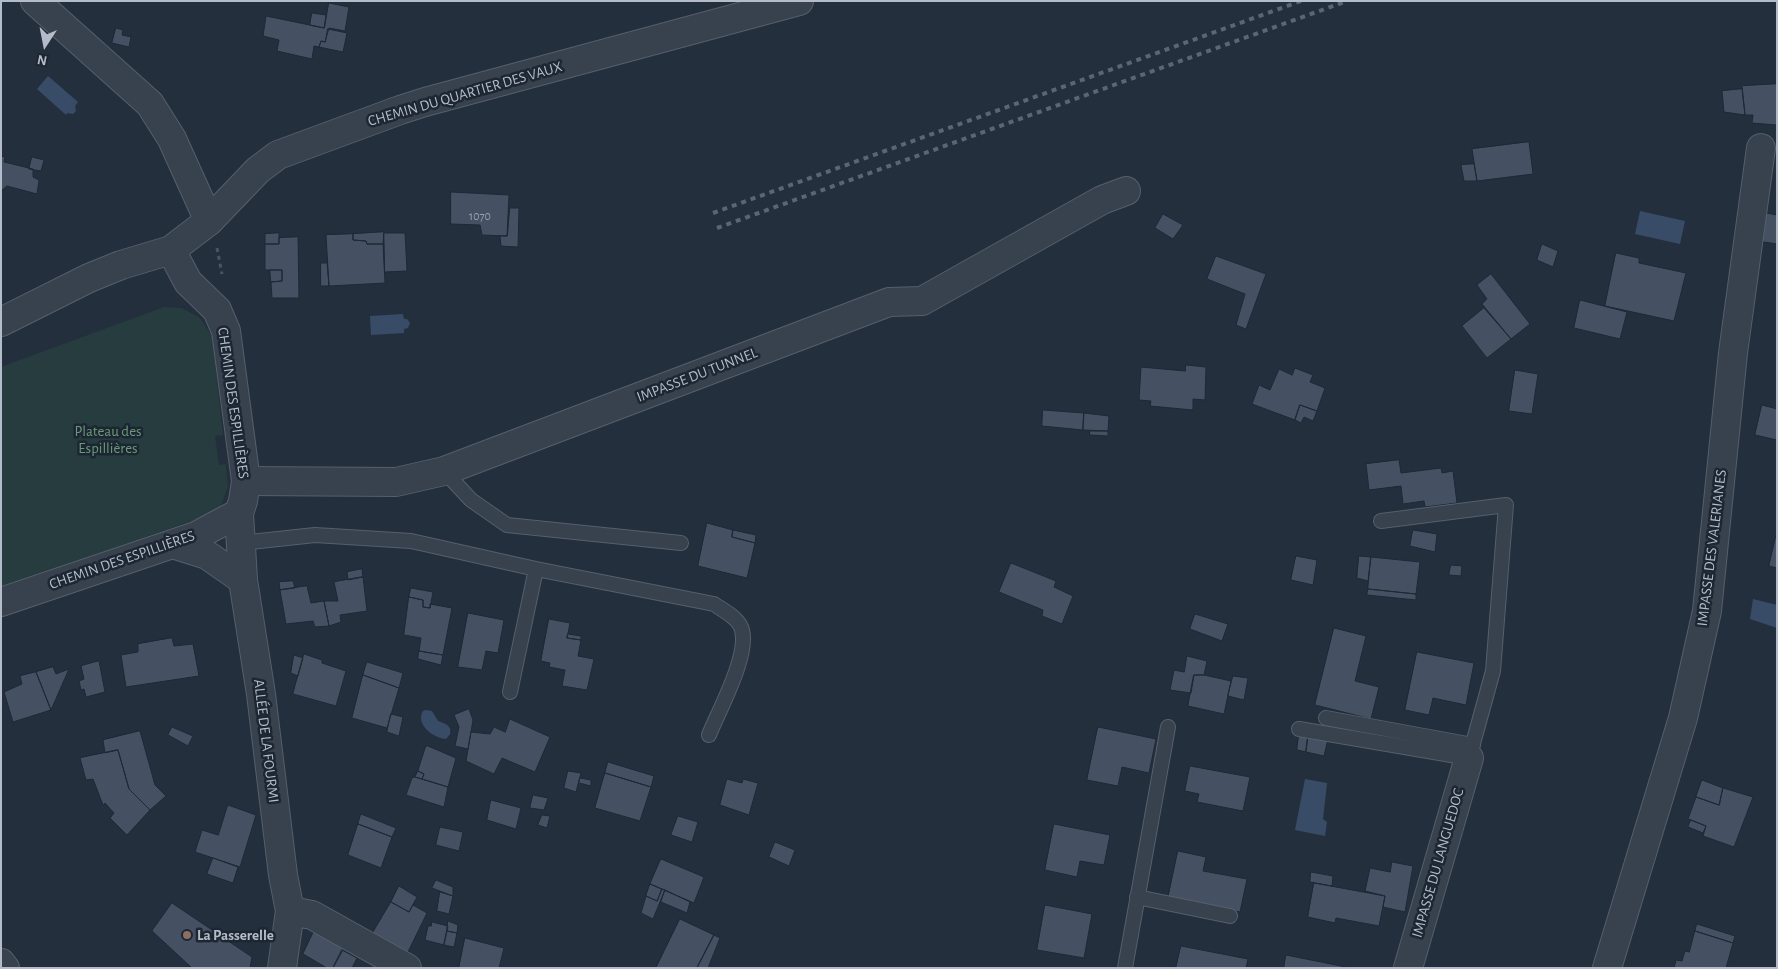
<!DOCTYPE html>
<meta charset="utf-8">
<style>
body{margin:0}
#map{position:relative;width:1778px;height:969px;overflow:hidden;background:#242f3e;font-family:"Alegreya Sans",sans-serif}
canvas{display:block}
.frame{position:absolute;inset:0;border:2px solid #b4bcc9;pointer-events:none}
.north{position:absolute;left:20px;top:20px;width:50px;height:50px;-webkit-text-stroke:4px #1d2633;paint-order:stroke;rotate:191deg;font-size:14px;font-weight:700;line-height:20px;text-align:center;color:#b4bcc9}
.north::after{content:'';display:block;margin:auto;width:18px;height:22px;background:#b4bcc9;clip-path:polygon(50% 0,100% 100%,50% 72%,0 100%)}
</style>
<div id="map">
<canvas width="1778" height="969"></canvas>
<div class="frame"></div>
<div class="north">N</div>
</div>
<script>
const ctx = document.querySelector('canvas').getContext('2d');
ctx.lineJoin = 'round';
function fill(path, color) {
  ctx.fillStyle = color;
  ctx.fill(path, 'evenodd');
}
function trace(path, color, width, dash) {
  ctx.strokeStyle = color;
  ctx.lineWidth = width;
  ctx.lineCap = dash ? 'butt' : 'round';
  ctx.setLineDash(dash || []);
  ctx.stroke(path);
}
function write(font, color, halo, rows, align = 'center') {
  ctx.font = font + ' "Alegreya Sans",sans-serif';
  ctx.lineWidth = 5;
  ctx.setLineDash([]);
  ctx.textBaseline = 'middle';
  ctx.strokeStyle = halo;
  ctx.fillStyle = color;
  for (const [text, x, y, turn = 0] of rows) {
    ctx.save();
    ctx.translate(x, y);
    ctx.rotate((+turn || 0) * Math.PI / 180);
    ctx.textAlign = isNaN(turn) ? turn : align;
    if (halo) ctx.strokeText(text, 0, 0);
    ctx.fillText(text, 0, 0);
    ctx.restore();
  }
}
const green = new Path2D(`
 M164 307 181 308 199 317 212 336 223 435 215 436 219 465 226 464 228 487 220 508 208 515 1 588V367Z`);
const water = new Path2D(`
 M48 76 78 102 75 106 76 111 73 114 67 113 66 115 37 89Z
 M1640 211 1685 221 1680 244 1635 234Z
 M403 314 404 319H407L410 323 408 328 404 329V333L371 335 370 316Z
 M1753 599 1777 605V628L1750 619Z
 M426 710 432 711 438 721C445 724 452 725 450 734L446 739C433 738 415 724 423 711Z
 M1305 779 1327 783 1323 819 1327 822 1325 836 1295 830Z`);
const building = new Path2D(`
 M329 3 349 7 345 31 329 28 325 42 321 41 319 47 314 46 312 59 277 51 279 40 263 36 266 16 324 28Z
 M312 13 326 15 324 28 310 25Z
 M116 28 123 30 122 35 131 37 129 47 112 43Z
 M328 29 347 33 343 52 319 47 321 41 325 42Z
 M1777 84V125L1752 123 1753 115H1745L1742 86Z
 M1742 89 1745 115 1724 112 1722 91Z
 M1529 142 1533 174 1477 181 1472 149Z
 M1 156 5 157 4 162 33 169V177L39 180 37 194 7 186 1 191Z
 M32 157 44 160 41 171 29 169Z
 M1474 164 1477 181H1464L1461 165Z
 M451 192 509 195 507 236 482 235 480 225 451 224Z
 M510 208H519L518 247 501 246 500 236H507Z
 M1761 212 1777 215V244L1757 241Z
 M1163 214 1183 225 1173 239 1155 228Z
 M384 232 383 244H367L366 241 353 240V234Z
 M279 233V244H265V234Z
 M384 233H405L407 271 385 272Z
 M353 234V240L366 241 367 244H383L385 283 329 286 326 235Z
 M298 237 299 298H272L271 282 282 281V270H265V244H279V238Z
 M1542 244 1558 251 1553 267 1537 260Z
 M1616 253 1639 258V263L1686 273 1674 321 1605 306Z
 M1216 256 1266 274 1246 329 1236 325 1245 294 1207 279Z
 M321 263H327L329 286H321Z
 M270 270H282V281L271 282Z
 M1491 274 1530 324 1511 339 1482 304 1487 299 1477 285Z
 M1580 300 1627 312 1620 339 1574 328Z
 M1484 308 1511 339 1487 358 1462 326Z
 M1186 365 1206 367 1205 400 1193 399V410L1150 406 1151 401 1139 400 1141 367 1185 371Z
 M1295 368 1313 375 1310 382 1325 388 1317 411 1300 405 1295 420 1252 404 1259 385 1270 390 1279 369 1292 375Z
 M1515 370 1538 374 1532 414 1509 411Z
 M1300 405 1317 411 1313 421 1304 417 1301 423 1295 420Z
 M1762 405 1777 409V440L1755 435Z
 M1043 410 1084 413 1083 430 1042 426Z
 M1084 413 1109 416 1108 431 1083 430Z
 M1090 431H1108V436L1090 435Z
 M1399 460 1401 473 1441 468 1442 473 1453 471 1457 503 1425 507 1424 501 1403 504 1401 486 1369 490 1366 464Z
 M707 523 733 530 732 537 755 543 747 578 698 566Z
 M733 530 756 535 755 543 732 537Z
 M1413 530 1437 534 1435 552 1410 546Z
 M1777 531V568L1769 566Z
 M1296 556 1317 560 1313 585 1291 580Z
 M1359 556 1371 557 1368 581 1357 578Z
 M1371 557 1420 562 1416 594 1368 589Z
 M1011 563 1056 581 1054 587 1073 596 1062 624 1042 616 1043 610 999 592Z
 M1451 565 1462 566 1461 576 1449 575Z
 M362 569 363 577 348 580 347 572Z
 M363 577 367 611 340 615 341 622 329 626 324 601H338L334 582Z
 M293 581 295 588 280 590 279 582Z
 M307 586 311 603 324 601 329 626 315 627 313 621 286 624 280 590Z
 M411 588 433 592 430 608 423 607V600L409 597Z
 M1368 589 1416 594V600L1367 595Z
 M409 597 423 600V607L430 608V604L452 608 443 655 419 651 421 638 404 635Z
 M468 613 504 620 498 653 486 651 482 670 458 667Z
 M1195 614 1228 624 1222 641 1190 629Z
 M549 619 570 623 567 638 581 640 578 656 594 659 587 690 562 686 565 670 549 667 550 663 541 661Z
 M1334 628 1366 636 1355 681 1379 687 1371 719 1315 705Z
 M568 634 581 636V640L567 638Z
 M172 638 174 646 193 644 199 676 126 687 121 655 138 652V644Z
 M419 651 443 655 441 665 418 659Z
 M1417 652 1474 663 1466 705 1433 698 1429 715 1405 710Z
 M304 654 322 660V663L346 671 336 706 293 694Z
 M294 655 303 658 298 676 291 673Z
 M1187 656 1207 661 1204 675H1194L1191 693 1170 690 1174 670 1184 672Z
 M99 661 105 692 86 697 84 689 81 690 79 681 84 679 81 666Z
 M367 662 403 673 399 688 363 675Z
 M53 667 56 674 69 669 51 710 36 672Z
 M36 672 51 710 13 722 4 692 22 684 20 676Z
 M363 675 399 688 387 728 352 718Z
 M1194 675H1204L1231 681 1224 714 1188 706Z
 M1233 676 1248 678 1244 700 1228 696Z
 M469 709 473 720 468 749 455 746 459 727 454 715Z
 M391 714 403 717 399 736 387 732Z
 M510 719 550 737 535 772 502 758 494 774 466 761 471 732 490 734 494 727 505 732Z
 M172 727 193 736 188 746 168 735Z
 M1098 727 1156 739 1149 773 1122 767 1118 786 1087 780Z
 M140 731 155 785 166 796 150 810 129 789 118 750 105 753 103 740Z
 M1299 734 1308 736 1306 752 1297 750Z
 M1308 736 1328 739 1324 756 1306 752Z
 M426 746H428L456 758 448 787 422 779 424 774 418 771Z
 M118 750 129 789 150 810 127 835 110 818 114 813 105 803 103 805 93 779 86 780 80 758Z
 M608 762 654 776 651 787 605 773Z
 M1190 766 1250 777 1243 811 1197 802 1199 794 1185 791Z
 M418 771 424 774 422 779 415 777Z
 M568 771 581 773 576 792 564 788Z
 M605 773 651 787 640 821 595 808Z
 M415 777 448 787 444 807 406 795 412 778Z
 M580 778 591 780V786L579 783Z
 M727 779 742 783 743 779 758 783 749 815 720 805Z
 M1702 780 1723 788 1719 805 1696 797Z
 M1723 788 1753 797 1734 847 1703 836 1706 826 1688 819 1696 797 1719 805Z
 M533 795 548 798 544 810 530 808Z
 M491 800 521 808 516 829 487 820Z
 M228 805 256 815 240 867 195 852 202 830 218 835Z
 M361 814 396 828 392 837 358 824Z
 M542 815 550 816 547 828 538 825Z
 M678 816 698 822 692 842 671 835Z
 M1691 820 1706 826 1703 833 1688 827Z
 M358 824 392 837 381 868 348 855Z
 M1054 824 1110 835 1104 865 1080 861 1077 877 1045 870Z
 M440 827 463 832 459 851 436 845Z
 M775 842 795 850 789 866 769 857Z
 M1178 851 1206 857 1203 871 1247 879 1240 912 1168 898Z
 M213 858 238 867 233 883 207 874Z
 M661 859 704 877 694 903 650 884Z
 M1392 862 1413 866 1405 912 1383 907 1385 896 1365 891 1370 868 1390 872Z
 M1311 872 1333 876 1332 886 1310 882Z
 M436 880 453 887V896L432 888Z
 M1314 883 1385 896 1379 926 1336 918 1335 923 1308 917Z
 M650 884 662 889 657 901 646 896Z
 M399 886 417 897 409 912 391 902Z
 M662 889 665 890 653 919 641 913 646 896 657 901Z
 M665 890 690 902 687 913 661 902Z
 M440 892 453 896 449 914 437 911Z
 M391 902 409 912 413 905 427 913 407 954 372 934Z
 M172 903 252 957 250 968H192L152 931Z
 M1045 905 1092 914 1084 958 1037 950Z
 M680 919 714 935 697 968H656Z
 M448 921 458 925 457 933 447 931Z
 M432 922 448 926 444 945 425 940 428 926H431Z
 M1697 924 1735 936 1733 943 1695 931Z
 M315 929 345 946 333 968H327L303 954Z
 M447 931 457 933 454 947 444 945Z
 M1695 931 1733 943 1726 968H1674L1676 960 1682 961 1685 951 1689 952Z
 M714 935 720 938 708 968H697Z
 M465 938 504 948 499 968H459Z
 M1181 946 1248 959 1246 968H1176Z
 M342 950 357 958 352 968H333Z
 M1286 955 1346 967V968H1284Z`);
const path = new Path2D(`
 M217 248 222 274`);
const service = new Path2D(`
 M444 471 471 500 507 525 681 543
 M241 543 315 535 411 541 536 569 510 692
 M536 569 714 604C724 611 739 618 742 630 749 656 719 710 709 735
 M1326 718 1473 745
 M1299 729 1469 758 1493 671 1506 505 1381 521
 M1137 897 1230 916
 M1125 968 1168 727`);
const minor = new Path2D(`
 M35 1 150 104 172 139 209 221
 M246 481 396 482 444 471 889 302 922 301 1102 200 1126 191
 M239 513 243 580 261 694 283 875 290 911 282 968
 M290 911 312 915 407 968
 M1 963 5 968
 M1408 968 1469 758
 M1607 968 1683 718 1707 611 1733 353 1761 148`);
const tertiary = new Path2D(`
 M1 322 89 278 121 265 171 250 209 221 258 170 278 155 400 110 425 102 799 1
 M172 544 207 555 243 580
 M1 602 196 536 239 513 243 501 246 481 226 331 217 310 188 282 171 250`);
const rail = new Path2D(`
 M713 213 1301 1
 M717 228 1347 1`);
const markers = [
 [187,935,5,"#8d6e63"]
];
const numberNames = [
 ["1070",480,216]
];
const streetNames = [
 ["CHEMIN DU QUARTIER DES VAUX",465,94,-16],
 ["IMPASSE DU TUNNEL",697,375,-21],
 ["CHEMIN DES ESPILLIÈRES",233,403,82],
 ["IMPASSE DES VALERIANES",1712,548,-83],
 ["CHEMIN DES ESPILLIÈRES",122,560,-19],
 ["ALLÉE DE LA FOURMI",266,741,83],
 ["IMPASSE DU LANGUEDOC",1438,863,-74]
];
const parkNames = [
 ["Plateau des",108,431],
 ["Espillières",108,448]
];
const poiNames = [
 ["La Passerelle",197,935]
];
fill(green, '#263c3f');
fill(water, '#394c67');
fill(building, '#455162');
trace(building, '#1f2835', 1);
trace(service, '#565f6c', 16);
trace(minor, '#565f6c', 30);
trace(tertiary, '#565f6c', 30);
trace(path, '#44595c', 3, [4, 4]);
trace(service, '#38414e', 14);
trace(minor, '#38414e', 28);
trace(tertiary, '#38414e', 28);
trace(rail, '#5a6575', 4, [5, 5]);
for (const [x, y, r, color] of markers) {
  const dot = new Path2D();
  dot.arc(x, y, r, 0, 2 * Math.PI);
  ctx.fillStyle = color;
  ctx.fill(dot);
  trace(dot, '#1d2633', 2);
}
write('12px', '#98a1af', null, numberNames);
write('15px', '#b4bcc9', '#1d2633', streetNames);
write('15px', '#6b9a76', '#1d2633', parkNames);
write('bold 15px', '#b4bcc9', '#1d2633', poiNames, 'left');
</script>
